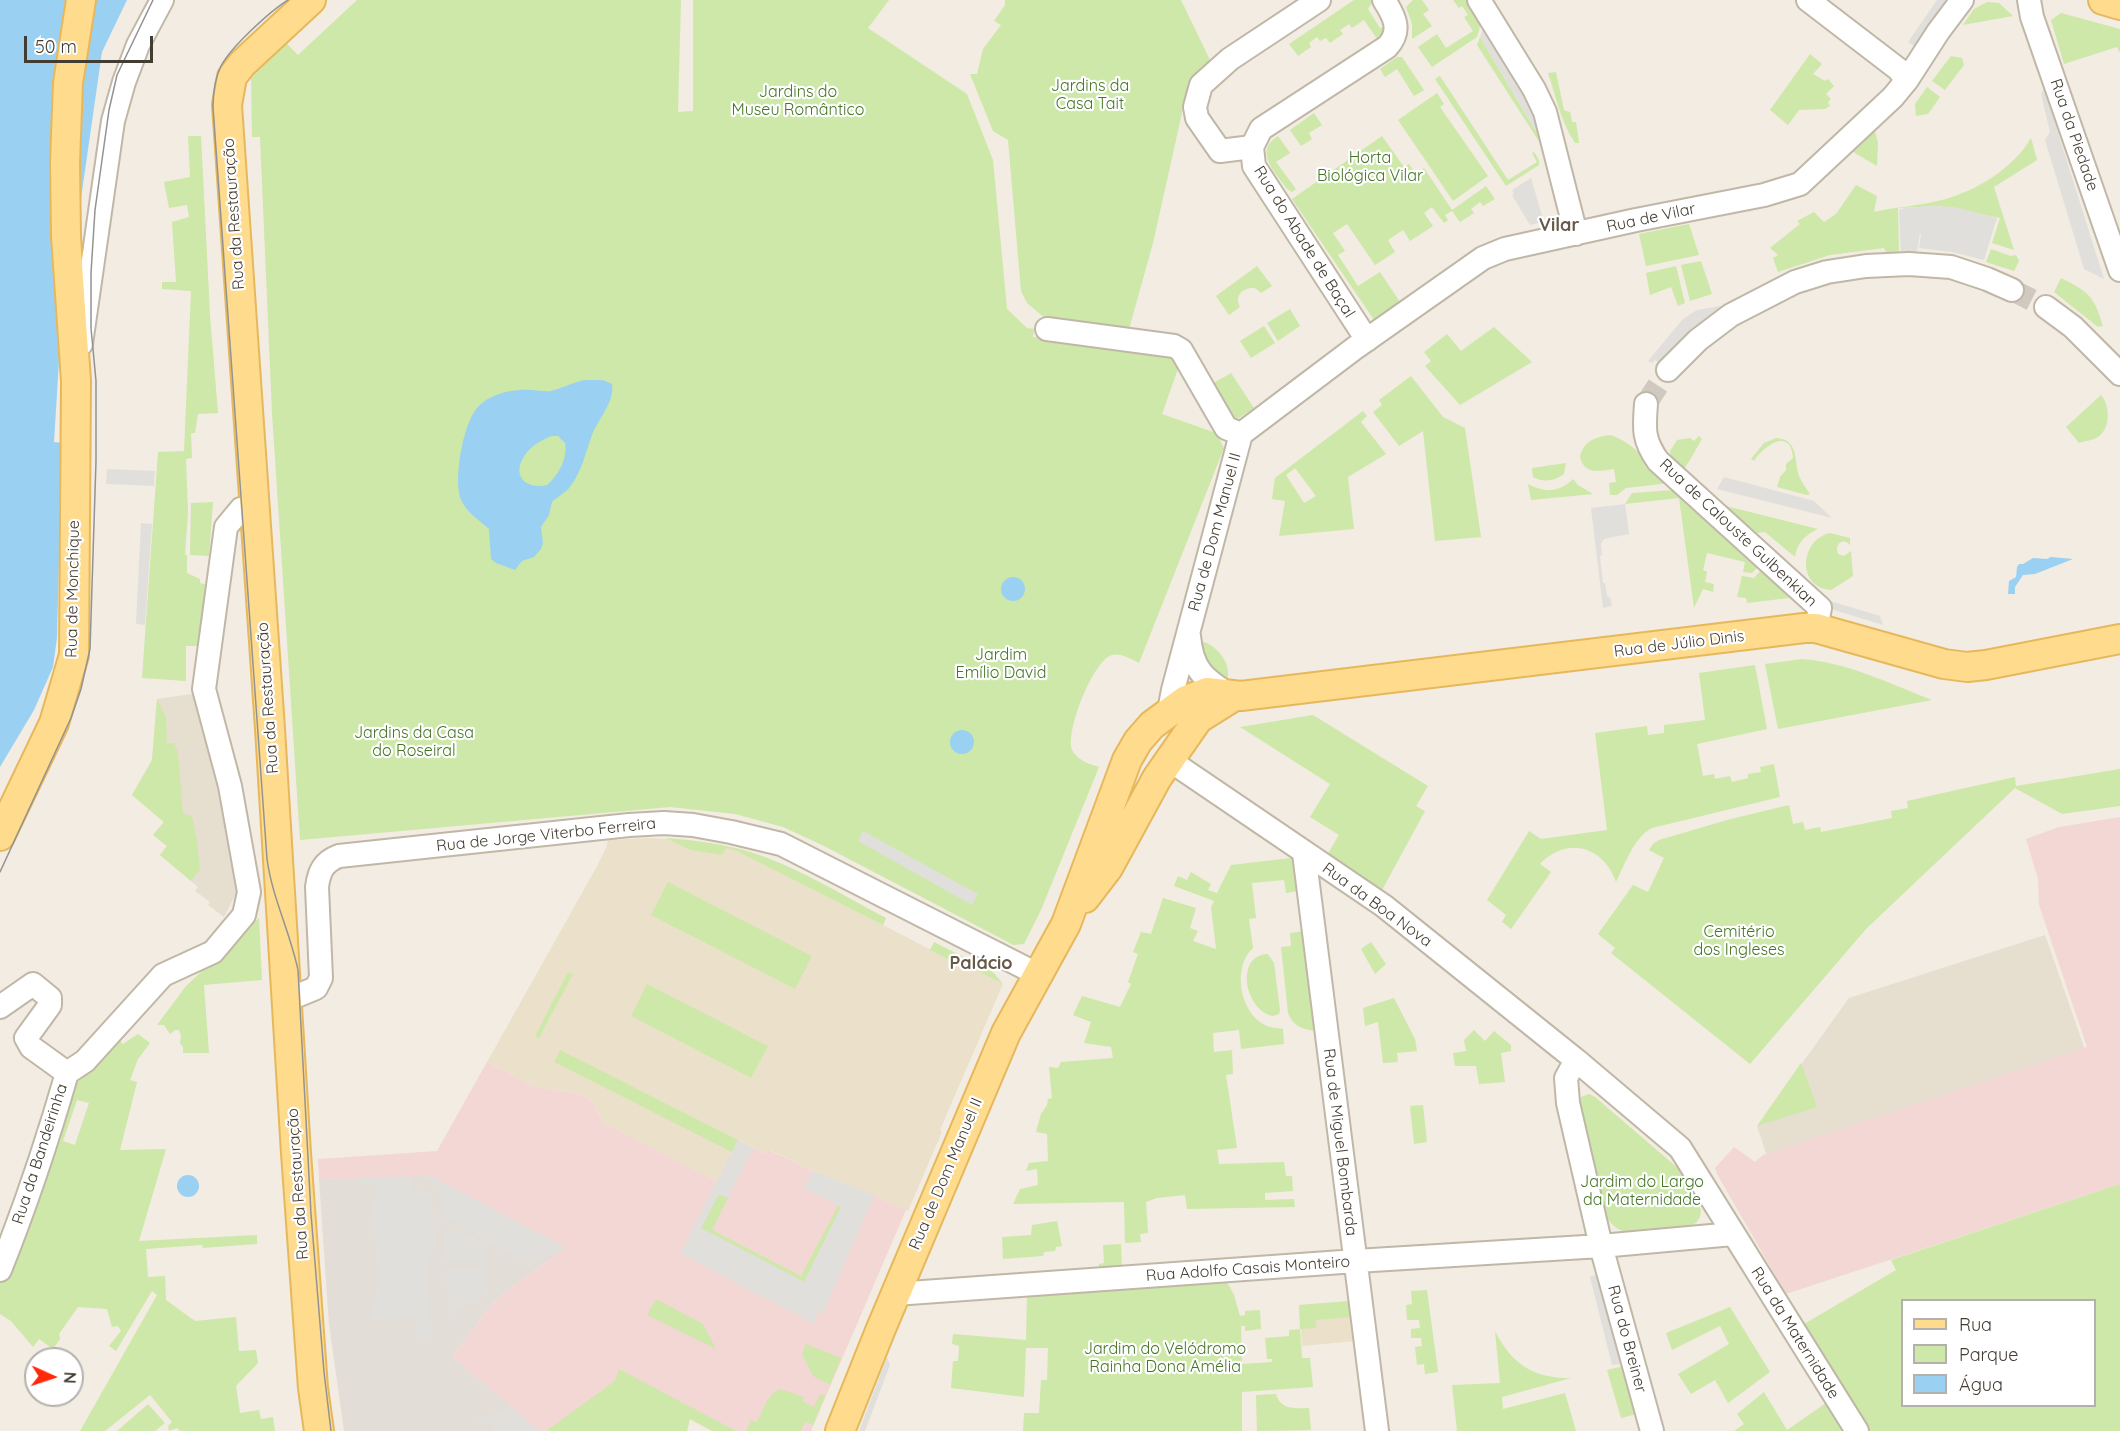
<!DOCTYPE html>
<meta charset="utf-8">
<style>
body{margin:0}
#map{position:relative;width:2120px;height:1431px;overflow:hidden;background:#f2ece2;font-family:Quicksand,sans-serif}
canvas{display:block}
.legend{position:absolute;left:1901px;top:1299px;width:195px;height:108px;box-sizing:border-box;background:#fff;border:2px solid #b4b1ad;margin:0;padding:8px 10px;list-style:none;font-size:18px;color:#433c32}
.legend li{display:flex;align-items:center;gap:12px;height:30px}
.legend b{width:30px;border:2px solid #b4b1ad}
.north{position:absolute;left:24px;top:1347px;width:60px;height:60px;box-sizing:border-box;background:#fff;border:2px solid #b4b1ad;border-radius:50%;rotate:93deg;font-size:16px;font-weight:700;line-height:24px;text-align:center;color:#433c32}
.north::after{content:'';display:block;margin:auto;width:21px;height:27px;background:#ff280b;clip-path:polygon(50% 0,100% 100%,50% 72%,0 100%)}
.scale{position:absolute;left:24px;top:36px;width:129px;height:27px;box-sizing:border-box;border:3px solid #433c32;border-top:0;padding-left:8px;font-size:18px;line-height:21px;white-space:nowrap;color:#433c32;-webkit-text-stroke:4px #fff;paint-order:stroke}
</style>
<div id="map">
<canvas width="2120" height="1431"></canvas>
<ul class="legend">
<li><b style="height:8px;background:#ffdb8d"></b>Rua</li>
<li><b style="height:16px;background:#cde8a8"></b>Parque</li>
<li><b style="height:16px;background:#9ad1f2"></b>Água</li>
</ul>
<div class="north">N</div>
<div class="scale">50 m</div>
</div>
<script>
const ctx = document.querySelector('canvas').getContext('2d');
ctx.lineJoin = 'round';
function fill(path, color) {
  ctx.fillStyle = color;
  ctx.fill(path, 'evenodd');
}
function trace(path, color, width, dash) {
  ctx.strokeStyle = color;
  ctx.lineWidth = width;
  ctx.lineCap = dash ? 'butt' : 'round';
  ctx.setLineDash(dash || []);
  ctx.stroke(path);
}
function write(font, color, halo, rows, align = 'center') {
  ctx.font = font + ' Quicksand,sans-serif';
  ctx.lineWidth = 4.5;
  ctx.setLineDash([]);
  ctx.textBaseline = 'middle';
  ctx.strokeStyle = halo;
  ctx.fillStyle = color;
  for (const [text, x, y, turn = 0] of rows) {
    ctx.save();
    ctx.translate(x, y);
    ctx.rotate((+turn || 0) * Math.PI / 180);
    ctx.textAlign = isNaN(turn) ? turn : align;
    if (halo) ctx.strokeText(text, 0, 0);
    ctx.fillText(text, 0, 0);
    ctx.restore();
  }
}
const residential = new Path2D(`
 M198 693 244 878 224 917 208 905 210 902 195 891 198 887 160 855 167 846 153 835 164 822 132 795 152 760 157 699Z
 M2045 935 2085 1050 1767 1156 1757 1126 1849 998Z`);
const industrial = new Path2D(`
 M423 1175 430 1176 566 1248 509 1289 491 1305 453 1356 540 1431H344L329 1324 319 1180Z`);
const education = new Path2D(`
 M648 838 689 840 720 845 762 856 784 865 886 918 883 925 966 968 968 965 1003 984 940 1130 942 1132 908 1211 871 1194 813 1171 770 1150 766 1154 739 1140 718 1183 604 1123 591 1100 580 1094 534 1087 487 1062 596 868 606 848 608 840Z
 M1351 1301 1356 1341 1302 1346 1299 1305Z`);
const medical = new Path2D(`
 M2120 817V1184L1786 1294 1717 1174 1715 1168 1734 1147 1755 1162 1763 1155 2087 1047 2039 905 2038 879 2026 839 2059 827Z
 M487 1062 534 1087 580 1094 591 1100 604 1123 717 1182 738 1140 766 1154 769 1150 813 1171 871 1194 906 1210 811 1431H712L690 1419 540 1431 456 1360 453 1356 491 1305 509 1289 566 1248 430 1176 319 1180 318 1159 437 1151Z`);
const green = new Path2D(`
 M357 0H681L678 112 693 111V0H889L868 28 967 94 993 160 1007 309 1027 328 1034 329 1033 337 1163 351 1174 356 1179 366 1162 414 1216 433 1224 448 1139 663C1131 659 1121 653 1112 655 1093 660 1065 732 1072 750 1077 760 1089 764 1099 767L1041 910 1024 944 1013 945 1006 941 822 845 783 827 735 814 670 807 300 840 272 413 260 137H252L251 78 286 43 298 55Z
 M1005 0H1181L1211 62 1199 72 1188 86 1153 243 1128 333 1052 324 1027 303 1021 291 1008 140 993 131 970 74H977L983 49 1001 25 994 21 1005 5Z
 M1354 0H1371L1372 2 1368 9 1380 28 1386 26 1382 46 1364 20 1352 28 1349 24 1340 30 1343 34 1330 43 1326 38 1320 41 1317 37 1309 43 1311 47 1298 56 1289 44Z
 M1413 0H1422L1429 10 1423 14 1432 26 1412 39V24L1406 7Z
 M1453 0H1468L1481 23 1477 37 1432 67 1418 47 1437 34 1446 48 1473 31 1464 17 1468 15 1462 6 1459 8Z
 M1987 2 1999 3 2013 16 1963 25 1974 9Z
 M2061 13 2120 29V53L2117 47 2064 64 2051 20Z
 M1480 37 1535 130 1541 117 1542 146 1477 45Z
 M1810 54 1822 64 1813 74 1825 81 1828 79 1834 86 1826 94 1831 99 1828 102 1830 106 1825 109 1799 110 1788 125 1770 110Z
 M1951 56 1962 58 1964 65 1945 90 1932 81Z
 M1397 57H1402L1424 90 1414 96 1397 69 1385 77 1380 69Z
 M1556 72 1564 110 1570 112 1572 122H1576L1579 143H1575C1561 122 1556 97 1548 73Z
 M1440 76 1508 180 1537 162 1532 153 1534 152 1539 160V165L1506 186 1435 79Z
 M1927 87 1940 97 1928 114 1916 116 1915 104Z
 M1437 93 1444 104 1440 107 1488 176 1453 201 1398 120Z
 M1314 113 1322 125 1309 133 1312 139 1301 146 1290 130Z
 M1874 128 1878 143 1877 166 1848 149Z
 M188 136H201L210 315 218 413 198 414 195 433H191L192 458 186 459 188 512 185 555H187V573L200 579V583L207 585 202 646H186V681L142 678 158 452 184 451 191 291 162 289V282H176L172 222 189 217 187 205 169 208 164 182 190 177Z
 M1278 136 1290 153 1276 162 1296 189 1292 192 1287 189C1275 172 1253 151 1278 136Z
 M1382 136 1404 167 1409 164 1416 174 1424 168 1452 210 1486 186 1495 199 1483 206 1480 202 1471 209 1474 213 1460 222 1452 211 1445 215 1448 220 1444 223 1432 207 1424 213 1433 226 1410 241 1403 230 1388 240 1395 252 1375 265 1347 224 1333 233 1345 251 1338 255 1358 286 1380 272 1400 302 1374 320 1292 199Z
 M2031 138 2037 160 1994 187 2014 250 1992 243 2000 218 1940 206 1898 208 1899 255 1888 256 1884 248 1830 255 1778 272 1773 258 1778 255 1770 248 1800 224 1797 221 1814 212 1824 222 1836 214 1856 185 1877 196 1874 212C1896 207 1919 206 1942 200 1976 191 2013 169 2031 138Z
 M1689 224 1699 255 1646 266 1639 234Z
 M1991 249 2011 256 2016 255 2019 261 2014 271 1986 262Z
 M1701 261 1712 294 1690 301 1681 265Z
 M1257 266 1272 286 1261 293 1255 288C1243 287 1234 295 1240 307L1229 315 1216 296Z
 M1676 266 1685 303 1678 306 1671 287 1650 295 1646 273Z
 M2061 278C2089 292 2094 296 2103 326L2098 327 2054 292Z
 M1290 309 1300 326 1278 341 1267 323Z
 M1264 326 1275 343 1251 358 1240 341Z
 M1494 327 1532 362 1460 405 1425 366 1431 361 1424 352 1447 334 1461 351Z
 M1231 373 1254 408 1234 421 1212 384Z
 M1411 376 1443 417 1465 428 1481 537 1435 541 1423 431 1399 446 1373 412 1382 405 1379 400Z
 M2101 395C2110 405 2111 428 2098 437 2093 440 2085 441 2079 443L2066 427Z
 M1363 411 1367 416 1361 422 1386 454 1348 477 1354 529 1279 536 1285 501 1272 499 1275 478ZM1295 468 1316 496 1304 503 1286 475Z
 M1610 435C1634 442 1652 467 1670 483L1626 488 1617 495H1610L1609 483 1616 482 1614 469C1600 471 1584 475 1580 457 1583 441 1596 437 1610 435Z
 M1699 436 1702 439 1684 470 1671 458 1670 451 1677 440 1690 438 1694 441Z
 M1776 438C1799 439 1794 461 1799 476 1802 483 1806 488 1810 494L1807 495 1777 487 1780 477 1786 470V464L1793 458C1791 426 1763 446 1754 461L1751 459 1764 443Z
 M1566 463 1564 474C1555 481 1544 483 1533 477L1532 468Z
 M1573 479 1578 485 1593 494 1531 500 1528 484C1544 493 1559 493 1573 479Z
 M1674 490 1760 565 1752 573 1743 572 1745 562 1707 553 1703 570 1707 572 1705 582 1714 584 1713 592 1703 589 1694 608 1679 498 1625 504 1632 493Z
 M213 502 209 556 190 555 191 503Z
 M1722 505 1818 529C1805 535 1797 543 1795 557L1765 532 1757 533Z
 M1830 533 1850 538V545C1843 537 1834 544 1838 554L1844 556 1851 551 1853 576 1831 590C1797 588 1799 540 1830 533Z
 M1763 568 1797 597 1747 603 1746 598 1737 597 1742 576 1754 578Z
 M1197 640C1216 643 1233 663 1227 683L1213 676Z
 M1802 659C1846 662 1891 684 1932 700L1778 729 1765 664Z
 M1755 665 1767 729 1697 744 1703 776 1714 774 1715 779 1730 776 1732 782 1748 778V774L1761 772 1760 767 1774 764 1780 797 1652 828C1634 837 1625 864 1616 882 1603 846 1567 836 1540 864L1551 872 1511 929 1502 922 1506 915 1487 900 1529 831 1541 839 1607 830 1595 733 1647 726 1648 735 1664 733V725L1705 720 1699 673Z
 M157 699 166 717 167 743H174L178 753 183 814 192 816 197 841 200 869 191 881 160 855 167 846 153 835 164 822 132 795 152 760Z
 M1313 715 1428 786 1416 806 1425 811 1381 892 1327 855 1339 835 1310 817 1330 784 1240 727Z
 M2120 769V806L2062 814 2015 788 1866 929 1750 1064 1611 953 1615 948 1598 934 1633 885 1648 892 1664 858 1649 850 1653 844 1659 840 1727 820 1789 805 1793 824 1803 822 1805 830 1820 827 1821 832 1892 818 1891 811 1908 808 1907 801 2015 777 2016 786Z
 M666 838C691 840 716 843 740 849 790 862 840 894 886 918L883 925 735 850 726 848 722 855 690 850Z
 M1291 858 1296 862 1299 891 1286 893 1284 880 1252 883 1256 918 1249 919 1253 948C1233 966 1239 1007 1260 1022 1266 1027 1275 1028 1283 1029L1284 1044 1241 1049 1239 1030 1213 1033 1214 1052 1232 1050 1233 1074 1226 1075 1237 1148 1217 1150 1219 1164 1284 1162 1286 1176H1292L1293 1191 1265 1193V1200L1294 1199 1295 1207 1187 1209 1185 1195 1157 1198 1146 1202 1148 1233 1140 1234 1141 1242 1125 1243 1124 1202 1013 1204 1020 1189 1038 1185 1037 1169 1026 1171 1029 1163 1048 1161 1047 1134 1036 1132 1041 1114 1047 1105 1048 1099 1052 1098 1049 1067 1058 1068 1061 1062 1113 1058 1111 1047 1084 1043 1091 1022 1073 1015 1082 996 1120 1007 1131 984 1128 982 1138 954 1133 952 1141 932 1151 934 1163 898 1196 908 1190 928 1198 931 1193 941 1216 949 1211 907 1214 901 1174 886 1178 876 1187 880 1191 872 1211 884 1208 890 1217 893 1231 865Z
 M668 882 812 956 795 989 651 915Z
 M259 918 262 980 204 985 209 1053H183V1047L180 1043 181 1036 179 1030H175L170 1034 164 1025H157L186 986Z
 M1304 931 1316 1031C1303 1030 1293 1026 1288 1013L1281 947 1291 946 1290 933Z
 M934 942 993 972 1003 984 968 966 966 968 930 950Z
 M1371 942 1386 964 1375 974 1361 949Z
 M1268 954 1274 963 1280 1010 1279 1014 1273 1016C1245 1011 1234 955 1268 954Z
 M568 972 573 974 539 1038 535 1036Z
 M647 984 768 1046 751 1078 631 1016Z
 M1394 998 1415 1039 1417 1051 1397 1053 1398 1062 1383 1063 1378 1022 1365 1026 1363 1008Z
 M1474 1030 1485 1041 1494 1031 1511 1045V1051L1501 1053 1505 1082 1479 1084 1476 1066H1455L1453 1053 1466 1051 1464 1040Z
 M138 1034 150 1043 138 1059 130 1080 137 1082 120 1150 166 1149 139 1241 257 1235V1244L203 1248 202 1245 146 1249 148 1277 165 1276 166 1300 195 1321 236 1317 239 1351 256 1350 258 1363 236 1386 240 1413 259 1410 261 1419 273 1417 275 1431H180L177 1428 169 1431 168 1426 172 1422 150 1395 105 1431H80L157 1295 152 1291 116 1351 109 1346 121 1331 118 1326 112 1327 107 1309 78 1307 59 1334 60 1339 53 1349 39 1339 33 1347 11 1321 0 1314V1276L67 1094 118 1039 123 1044ZM77 1100 89 1103 75 1145 63 1141Z
 M560 1050 738 1140 732 1152 554 1062Z
 M1801 1063 1817 1107 1757 1126Z
 M1589 1094 1595 1097 1680 1170 1698 1201 1701 1211 1700 1217 1696 1223 1689 1226C1671 1228 1640 1236 1623 1231 1616 1229 1612 1224 1608 1220L1579 1104 1581 1097Z
 M1423 1105 1427 1142 1414 1144 1410 1106Z
 M2120 1184V1431H1870L1804 1324 1896 1270 1891 1260ZM1902 1300H2094V1406H1902Z
 M719 1194 728 1198 712 1230 801 1276 838 1206 841 1207 804 1282 701 1228Z
 M1057 1221 1062 1246 1056 1247 1055 1251 1044 1252 1043 1256 1003 1259 1002 1237 1031 1235 1032 1225Z
 M1121 1244 1122 1269 1099 1271V1264L1104 1263 1103 1245Z
 M1226 1280 1234 1295 1240 1316 1245 1315V1311L1260 1310 1261 1329 1245 1331V1326H1241L1242 1364 1272 1362V1359H1267L1265 1338 1289 1336V1330L1300 1329 1299 1305 1351 1301 1353 1317 1316 1320V1328L1300 1329 1302 1358H1310L1313 1387 1242 1392V1431H1023L1024 1413H1039L1041 1380H1047L1048 1348H1026L1024 1397 951 1388 953 1361H958L959 1346 952 1344 953 1334 1026 1340 1027 1295Z
 M1427 1290 1438 1372 1425 1374 1424 1364 1417 1365 1415 1347 1422 1346 1421 1338H1411V1329L1420 1328 1419 1320H1407L1406 1305 1412 1304 1411 1291Z
 M656 1299 703 1324 716 1349 647 1315Z
 M1730 1307 1770 1372 1728 1403 1715 1380 1691 1394 1678 1374 1729 1344 1720 1326 1672 1350 1666 1333Z
 M1495 1331C1511 1363 1533 1379 1571 1378L1502 1397 1503 1409 1565 1393 1576 1431H1457L1452 1385 1500 1383Z
 M806 1344 841 1358 830 1385 813 1376 802 1354Z
 M1624 1366 1637 1414 1621 1418 1607 1370Z
 M619 1369 736 1431H712L690 1419 687 1431H546L615 1381Z
 M781 1389 804 1397 802 1401 814 1407 820 1394 825 1396 813 1425 805 1422 801 1431H746L751 1420 757 1422C763 1411 768 1392 781 1389Z
 M1764 1392 1787 1430 1826 1403 1843 1431H1734L1744 1424 1737 1414Z
 M1276 1394C1280 1409 1294 1409 1309 1408L1311 1430 1257 1431 1256 1395Z
 M148 1404 165 1423 155 1431H117Z`);
const parking = new Path2D(`
 M1937 0H1954L1917 48 1908 42Z
 M1485 23 1541 117 1535 130 1480 37Z
 M2044 88 2104 279 2084 269 2045 140 2050 132 2041 94Z
 M1531 178 1544 222 1530 225 1512 195 1514 194 1512 190Z
 M1925 206 1955 207 1997 218 1984 260 1952 252 1919 248 1921 234 1920 233 1916 257H1901L1899 209Z
 M1726 305 1661 365 1655 360 1652 363 1648 361 1683 319 1697 310Z
 M107 469 155 471 154 486 106 484Z
 M1724 477 1814 501 1832 518 1717 489Z
 M1625 504 1629 534 1604 539 1601 543 1602 555 1600 556 1603 583H1605L1607 596 1611 599 1612 606 1603 608 1591 508Z
 M141 523 152 524 145 625 136 624Z
 M1827 600 1880 616 1883 625 1834 610Z
 M863 831 978 894 972 905 858 841Z
 M738 1140 753 1148 728 1198 719 1194 701 1228 804 1282 841 1207 804 1188 813 1171 874 1195 823 1313 819 1312 814 1324 680 1253Z
 M423 1175 431 1176 566 1248 527 1264 445 1217 441 1189Z
 M410 1176 412 1190H419L424 1193 432 1203 435 1244 426 1269 432 1337 418 1338 415 1317 372 1320 371 1306H376V1293H380L373 1201H377L376 1184 360 1183 359 1178Z
 M455 1231 474 1236 485 1244 486 1287 484 1291 450 1317 446 1270 479 1267 481 1265V1262L478 1261 446 1262 444 1232Z
 M1602 1272 1626 1363 1612 1365 1590 1277Z
 M887 1357 890 1365 865 1431H859Z
 M511 1407 540 1431H494L493 1422 472 1424Z`);
const water = new Path2D(`
 M0 0H127L102 52 60 345 54 442 62 443 57 638 53 667 34 710 0 767Z
 M585 380H603L612 384C615 402 598 419 592 435 585 454 582 471 570 487 565 493 557 497 552 502L549 515 541 527 543 543 541 549 534 557 522 561 515 570 496 563 491 559 489 529C479 520 467 513 461 500 453 480 463 424 477 408 481 403 487 399 492 397 503 391 520 389 532 390 539 390 545 392 551 391 563 388 573 382 585 380ZM552 436H558L565 443C568 458 558 476 547 485 525 490 511 475 525 455 531 446 541 440 552 436Z
 M2051 557 2073 559 2035 574 2023 575 2015 587V594H2008L2009 581 2016 577 2017 567 2019 564H2023L2033 558 2047 559Z
 M1001 589a12 12 0 1 1 24 0a12 12 0 1 1-24 0Z
 M950 742a12 12 0 1 1 24 0a12 12 0 1 1-24 0Z
 M177 1186a11 11 0 1 1 22 0a11 11 0 1 1-22 0Z`);
const minorTunnel = new Path2D(`
 M2012 290 2046 307
 M1646 404 1668 370`);
const minor = new Path2D(`
 M1479 0 1534 89 1545 112 1576 234
 M1808 0 1898 69 1907 80
 M2029 0 2032 17 2120 270
 M1252 147 1220 151 1197 118 1195 107 1201 85 1230 59 1319 0
 M2046 307 2073 327 2120 374
 M1047 329 1174 346 1181 350 1226 428 1241 434
 M1367 340 1254 166 1252 147 1261 129 1387 47C1402 31 1395 17 1384 0
 M81 344 113 121 124 82 138 45 162 0
 M1668 370 1698 340 1731 315 1795 282 1827 272 1866 266 1909 264 1951 267 1987 279 2012 290
 M1646 404C1644 429 1643 440 1658 461L1820 608 1816 628
 M1241 434 1355 348 1483 258 1505 249 1636 220 1764 195 1800 184 1893 97 1907 80 1938 32 1962 0
 M1189 636C1192 670 1204 679 1231 696
 M1169 711 1173 690 1241 434
 M1169 760 1384 906 1576 1060 1680 1148 1857 1431
 M1304 853 1377 1431
 M286 996 299 995 316 988 321 978 317 887C319 872 323 862 339 856L629 825 664 823 693 825 731 832 781 844 1039 975
 M0 1007 33 984 50 998V1005L26 1038 31 1047 67 1073
 M1576 1060 1566 1078 1568 1103 1601 1246 1652 1431
 M67 1073 85 1061 163 975 213 952 244 915 249 892 230 786 204 689 226 527 241 509 255 508
 M0 1270C26 1205 48 1139 67 1073
 M895 1294 1356 1261 1601 1246 1733 1234`);
const major = new Path2D(`
 M311 0 242 64 232 77 227 105 270 729 296 1153 313 1388 319 1431
 M2103 0 2120 5
 M0 836 54 723 74 655 76 381 66 236 65 162 68 83 81 0
 M1085 898 1108 868 1157 778 1198 719 1233 697
 M840 1431 880 1331 1006 1033 1066 924 1127 760 1138 741 1152 725 1186 700 1207 692 1241 696 1804 628H1816L1944 664 1967 667 1986 665 2120 639`);
const tram = new Path2D(`
 M288 0C270 11 231 47 221 66 215 78 213 93 213 107L267 859C272 897 290 932 298 970L311 1214 324 1372 331 1431
 M0 872 71 718 81 689 90 649 96 461V381L91 328V273L95 210 109 110 117 75 153 0`);
const parkNames = [
 ["Jardins da",1090,86],
 ["Casa Tait",1090,104],
 ["Jardins do",798,92],
 ["Museu Romântico",798,110],
 ["Horta",1370,158],
 ["Biológica Vilar",1370,176],
 ["Jardim",1001,655],
 ["Emílio David",1001,673],
 ["Jardins da Casa",414,733],
 ["do Roseiral",414,751],
 ["Cemitério",1739,932],
 ["dos Ingleses",1739,950],
 ["Jardim do Largo",1642,1182],
 ["da Maternidade",1642,1200],
 ["Jardim do Velódromo",1165,1349],
 ["Rainha Dona Amélia",1165,1367]
];
const streetNames = [
 ["Rua da Piedade",2074,135,71],
 ["Rua da Restauração",234,214,-94],
 ["Rua de Vilar",1651,218,-12],
 ["Rua do Abade de Baçal",1304,242,58],
 ["Rua de Dom Manuel II",1215,532,-75],
 ["Rua de Calouste Gulbenkian",1738,533,43],
 ["Rua de Monchique",73,589,-89],
 ["Rua de Júlio Dinis",1679,644,-7],
 ["Rua da Restauração",268,698,-94],
 ["Rua de Jorge Viterbo Ferreira",546,835,-6],
 ["Rua da Boa Nova",1377,905,36],
 ["Rua de Miguel Bombarda",1340,1142,83],
 ["Rua da Bandeirinha",40,1154,-72],
 ["Rua de Dom Manuel II",946,1174,-67],
 ["Rua da Restauração",298,1184,-94],
 ["Rua Adolfo Casais Monteiro",1248,1269,-4],
 ["Rua da Maternidade",1795,1333,58],
 ["Rua do Breiner",1627,1339,75]
];
const neighbourhoodNames = [
 ["Vilar",1559,226],
 ["Palácio",981,964]
];
fill(residential, '#e6decf');
fill(industrial, '#e3ddd7');
fill(education, '#ebe1cb');
fill(medical, '#f3d7d4');
fill(green, '#cde8a8');
fill(parking, '#e1dfdb');
fill(water, '#9ad1f2');
trace(minorTunnel, '#cfc9bf', 22, [22, 11]);
trace(minor, '#c0b7a7', 26);
trace(major, '#e7b85b', 32);
trace(minor, '#fff', 22);
trace(major, '#ffdb8d', 28);
trace(tram, '#939393', 1.5);
write('16px', '#467525', '#fff', parkNames);
write('16px', '#433c32', '#fff', streetNames);
write('bold 18px', '#665949', '#fff', neighbourhoodNames);
</script>
